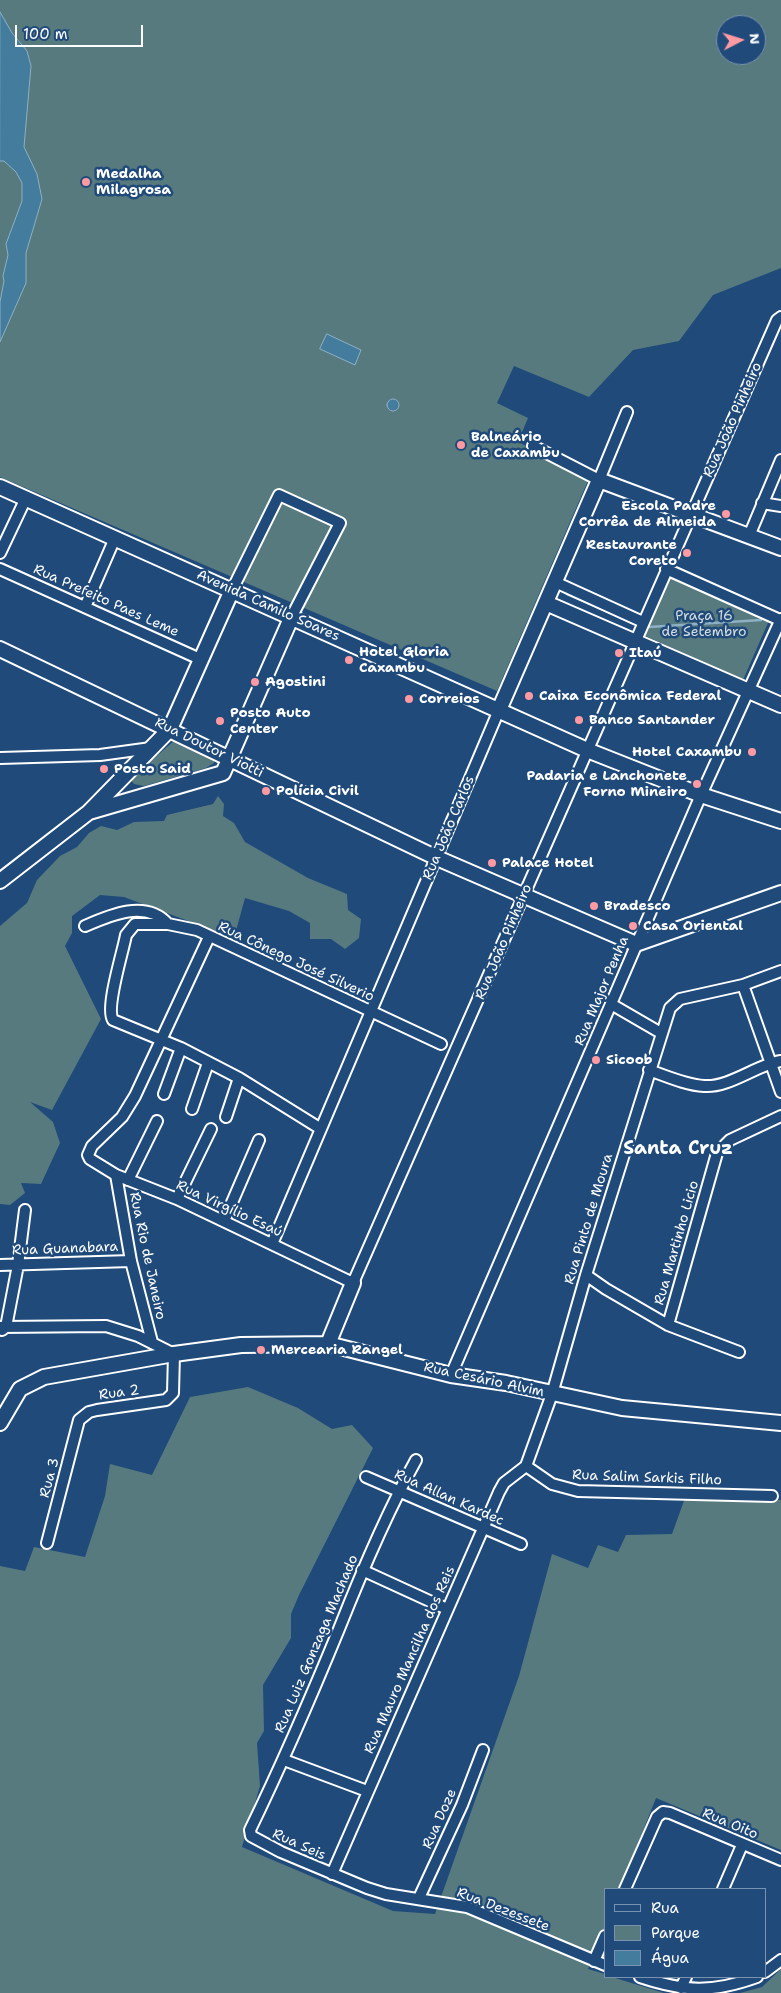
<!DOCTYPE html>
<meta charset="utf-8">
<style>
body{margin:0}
#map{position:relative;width:781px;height:1993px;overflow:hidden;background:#1f4a7a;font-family:"Shantell Sans",sans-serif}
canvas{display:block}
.legend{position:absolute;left:604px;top:1888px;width:162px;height:90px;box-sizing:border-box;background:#1f4a7a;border:1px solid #7992af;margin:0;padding:6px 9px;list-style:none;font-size:15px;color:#fff}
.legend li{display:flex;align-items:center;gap:10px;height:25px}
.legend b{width:25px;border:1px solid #7992af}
.north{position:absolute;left:716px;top:15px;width:50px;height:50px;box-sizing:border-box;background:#1f4a7a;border:1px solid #7992af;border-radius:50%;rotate:85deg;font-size:14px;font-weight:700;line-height:20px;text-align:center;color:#fff}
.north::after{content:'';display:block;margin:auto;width:18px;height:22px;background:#ff9aa2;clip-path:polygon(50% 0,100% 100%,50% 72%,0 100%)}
.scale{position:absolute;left:15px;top:25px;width:128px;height:22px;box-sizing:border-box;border:2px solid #fff;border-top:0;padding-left:6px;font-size:15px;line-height:18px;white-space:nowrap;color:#fff;-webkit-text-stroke:4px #1f4a7a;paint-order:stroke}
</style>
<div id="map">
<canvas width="781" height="1993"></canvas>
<ul class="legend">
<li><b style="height:6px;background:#1f4a7a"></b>Rua</li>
<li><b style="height:14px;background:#577a7f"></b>Parque</li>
<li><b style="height:14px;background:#437c9d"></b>Água</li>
</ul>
<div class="north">N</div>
<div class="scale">100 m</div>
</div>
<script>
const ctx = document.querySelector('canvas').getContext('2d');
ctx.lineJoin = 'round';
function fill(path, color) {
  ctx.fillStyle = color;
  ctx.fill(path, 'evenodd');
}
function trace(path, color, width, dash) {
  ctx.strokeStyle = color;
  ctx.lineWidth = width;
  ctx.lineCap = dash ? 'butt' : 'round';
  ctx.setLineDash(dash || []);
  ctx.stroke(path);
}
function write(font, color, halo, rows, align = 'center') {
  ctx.font = font + ' "Shantell Sans",sans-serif';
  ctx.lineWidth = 5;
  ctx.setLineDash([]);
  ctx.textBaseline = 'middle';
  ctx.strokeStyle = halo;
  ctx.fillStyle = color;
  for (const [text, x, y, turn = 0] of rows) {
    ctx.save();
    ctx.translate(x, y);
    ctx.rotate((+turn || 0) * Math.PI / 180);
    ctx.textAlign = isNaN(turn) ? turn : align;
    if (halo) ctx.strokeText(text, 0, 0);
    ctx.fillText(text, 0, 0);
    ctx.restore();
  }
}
const green = new Path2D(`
 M0 0H781V268L713 295 679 341 633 350 589 397 514 366 497 403 528 418 518 442 590 476 497 691 0 477ZM726 25H756V55H726Z
 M670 571 771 616 743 680 639 633Z
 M175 740 214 759V763L206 768 144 786 134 784 130 779Z
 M218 796 224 804 223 816 234 823 245 842 308 878 347 894 348 910 361 919 359 938 345 949 331 939H310V923L289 911 245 898 234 938 124 897 100 895 72 916V933L65 946 101 1019 52 1110 30 1102 53 1122 60 1143 41 1184 21 1183 25 1193 10 1205 0 1204V926L27 903 37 880 60 856 77 847 89 833 101 826 117 830 134 822 164 821 167 815 213 804Z
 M248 1387 298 1408 332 1429 352 1425 373 1448 299 1595 291 1614V1638L263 1685 264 1731 257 1743 260 1786 242 1847 393 1911 435 1914 519 1676 552 1554 588 1568 598 1545 618 1552 626 1535 672 1534 685 1498 781 1500V1850L656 1798 620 1889H605V1927L588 1969 605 1974V1977H612L664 1993H0V1566L25 1571 34 1547 85 1557 105 1496 110 1464 152 1475 190 1397Z
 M781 1969V1993H740L762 1987Z`);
const water = new Path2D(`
 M0 12 12 33 27 51 31 66 24 147 37 174 42 199 26 253V283L0 342V302L4 281 3 276 8 255 6 244 22 201V183L16 172 4 161H0Z
 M327 334 361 350 355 365 320 349Z
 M387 405a6 6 0 1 1 12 0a6 6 0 1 1-12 0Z`);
const stream = new Path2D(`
 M567 594 623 618
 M649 627 761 620`);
const street = new Path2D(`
 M533 446 599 480 627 412
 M762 503 781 506
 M749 536 781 460
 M0 553 26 498
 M0 569 200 659
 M666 569 780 620
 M555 582 643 622
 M232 590 279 495 340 523 292 616
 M85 607 115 538
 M0 758 100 755 151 748
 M85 926C110 915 146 899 168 924
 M209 937 135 1096 122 1117 92 1146 88 1155 90 1159 116 1175 177 1199 353 1283C497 963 634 640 777 320L781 317
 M743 985 781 1092
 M611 1004 661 1033
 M649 1070C666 1076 686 1085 704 1086 729 1088 756 1065 781 1061
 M164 1094 181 1048
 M192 1109 208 1063
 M226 1117 239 1078
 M321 1129 239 1078 181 1048 113 1020C105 1008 123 952 126 935L135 924H168L197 930 441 1044
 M116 1175 131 1261 152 1342
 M128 1180 157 1121
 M177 1199 211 1129
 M224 1221 259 1140
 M272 1244 499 710
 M0 1265 131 1261
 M586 1275 606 1289 668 1325 739 1352
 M668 1325 717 1153 730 1140 781 1116
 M0 1327 106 1326 138 1336 174 1354 173 1393 166 1400 97 1410 89 1412 79 1420 47 1543
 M2 1330 6 1327 18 1265 25 1210
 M451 1375 701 795 781 619
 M416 1460C386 1514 362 1571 339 1629 311 1697 282 1764 250 1830L251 1836 281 1852 367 1888 386 1894 467 1907 605 1965
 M526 1466 552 1394 586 1275 670 1008 680 999 743 985 781 971
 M526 1466 552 1484 578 1491 772 1496
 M366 1477 521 1544
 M362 1570 447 1609
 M284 1760 367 1791
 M332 1874 499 1492 504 1483 526 1466
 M625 1889 657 1817 663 1812 670 1813 781 1860
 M723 1889 742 1845
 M419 1898 462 1805 483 1750
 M594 1961 605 1936
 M765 1972 781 1960
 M640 1977C685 1992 713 1993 757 1977
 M681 1988 686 1977`);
const secondary = new Path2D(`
 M0 487 587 750 701 795 781 821
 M546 603 781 705
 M0 649 437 858 636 944 781 893
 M499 710 599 480 781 548
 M89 812 223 773 292 616
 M0 881 89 812 170 729 232 590
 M328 1344 353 1283
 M0 1423 20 1389 44 1377 174 1354 241 1345 328 1344 451 1375 506 1383 622 1408 781 1423`);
const markers = [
 [86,182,5,"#ff9aa2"],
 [461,445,5,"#ff9aa2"],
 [726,514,5,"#ff9aa2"],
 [687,553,5,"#ff9aa2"],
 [619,653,5,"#ff9aa2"],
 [349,660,5,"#ff9aa2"],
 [255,682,5,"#ff9aa2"],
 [529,696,5,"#ff9aa2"],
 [409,699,5,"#ff9aa2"],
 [579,720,5,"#ff9aa2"],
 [220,721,5,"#ff9aa2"],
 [752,752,5,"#ff9aa2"],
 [104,769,5,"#ff9aa2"],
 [697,784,5,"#ff9aa2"],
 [266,791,5,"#ff9aa2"],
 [492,863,5,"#ff9aa2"],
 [594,906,5,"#ff9aa2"],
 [633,926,5,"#ff9aa2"],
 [596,1060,5,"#ff9aa2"],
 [261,1350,5,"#ff9aa2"]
];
const poiNames = [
 ["Medalha",96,174],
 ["Milagrosa",96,190],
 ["Balneário",471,437],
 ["de Caxambu",471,453],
 ["Escola Padre",716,506,"right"],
 ["Corrêa de Almeida",716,522,"right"],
 ["Restaurante",677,545,"right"],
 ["Coreto",677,561,"right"],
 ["Hotel Gloria",359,652],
 ["Caxambu",359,668],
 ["Itaú",629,653],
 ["Agostini",265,682],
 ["Caixa Econômica Federal",539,696],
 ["Correios",419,699],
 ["Posto Auto",230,713],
 ["Center",230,729],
 ["Banco Santander",589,720],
 ["Hotel Caxambu",742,752,"right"],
 ["Posto Said",114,769],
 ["Padaria e Lanchonete",687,776,"right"],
 ["Forno Mineiro",687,792,"right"],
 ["Polícia Civil",276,791],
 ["Palace Hotel",502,863],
 ["Bradesco",604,906],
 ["Casa Oriental",643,926],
 ["Sicoob",606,1060],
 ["Mercearia Rangel",271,1350]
];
const streetNames = [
 ["Rua João Pinheiro",733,420,-66],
 ["Rua Prefeito Paes Leme",106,601,24],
 ["Avenida Camilo Soares",268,606,24],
 ["Rua Doutor Viotti",209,748,26],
 ["Rua João Carlos",449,828,-67],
 ["Rua João Pinheiro",504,942,-67],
 ["Rua Cônego José Silverio",296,962,25],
 ["Rua Major Penha",602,991,-67],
 ["Rua Virgílio Esaú",229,1209,25],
 ["Rua Pinto de Moura",589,1219,-73],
 ["Rua Martinho Licio",677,1243,-74],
 ["Rua Guanabara",65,1249,-2],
 ["Rua Rio de Janeiro",147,1256,78],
 ["Rua Cesário Alvim",484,1380,12],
 ["Rua 2",119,1393,-8],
 ["Rua 3",50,1478,-75],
 ["Rua Salim Sarkis Filho",647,1478,2],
 ["Rua Allan Kardec",449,1498,24],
 ["Rua Luiz Gonzaga Machado",317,1644,-67],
 ["Rua Mauro Mancilha dos Reis",410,1660,-66],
 ["Rua Doze",440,1819,-66],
 ["Rua Oito",730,1824,23],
 ["Rua Seis",299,1845,24],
 ["Rua Dezessete",503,1910,21]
];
const parkNames = [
 ["Praça 16",704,616],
 ["de Setembro",704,632]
];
const districtNames = [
 ["Santa Cruz",678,1149]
];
fill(green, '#577a7f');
fill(water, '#437c9d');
trace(water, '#8eb0c4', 1);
trace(stream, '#8eb0c4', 2.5);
trace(street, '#fff', 14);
trace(secondary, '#fff', 18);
trace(street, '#1f4a7a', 10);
trace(secondary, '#1f4a7a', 14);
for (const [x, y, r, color] of markers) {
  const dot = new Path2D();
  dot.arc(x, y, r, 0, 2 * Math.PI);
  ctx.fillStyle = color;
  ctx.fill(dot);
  trace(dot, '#1f4a7a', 2);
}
write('bold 14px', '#fff', '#1f4a7a', poiNames, 'left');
write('14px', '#fff', '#1f4a7a', streetNames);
write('14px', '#d5dedf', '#1f4a7a', parkNames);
write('bold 19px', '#fff', '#1f4a7a', districtNames);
</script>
